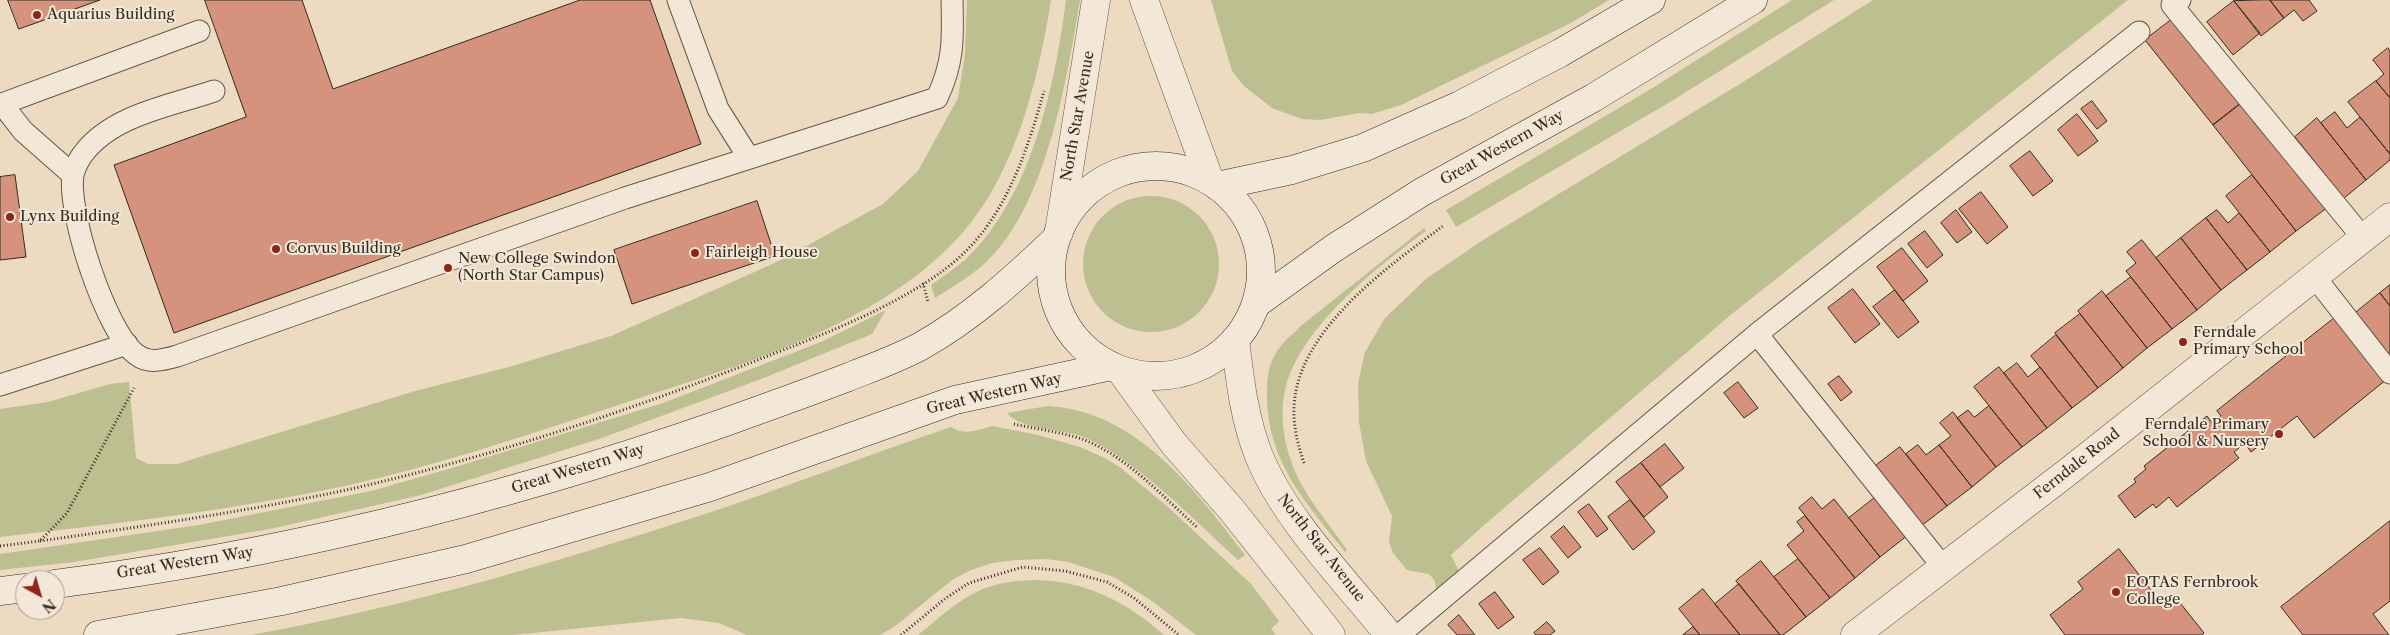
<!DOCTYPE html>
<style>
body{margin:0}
#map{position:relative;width:2390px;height:635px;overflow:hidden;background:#ecdbc1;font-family:"Libre Caslon Text",serif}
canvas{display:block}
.north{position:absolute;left:15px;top:570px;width:50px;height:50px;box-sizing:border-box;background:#f3e8d7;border:1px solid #a79c8d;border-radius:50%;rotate:141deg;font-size:14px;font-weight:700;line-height:20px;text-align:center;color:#362b1f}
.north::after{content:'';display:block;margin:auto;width:18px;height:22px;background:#8f2418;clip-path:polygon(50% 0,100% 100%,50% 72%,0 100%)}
</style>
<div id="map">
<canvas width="2390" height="635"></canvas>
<div class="north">N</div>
</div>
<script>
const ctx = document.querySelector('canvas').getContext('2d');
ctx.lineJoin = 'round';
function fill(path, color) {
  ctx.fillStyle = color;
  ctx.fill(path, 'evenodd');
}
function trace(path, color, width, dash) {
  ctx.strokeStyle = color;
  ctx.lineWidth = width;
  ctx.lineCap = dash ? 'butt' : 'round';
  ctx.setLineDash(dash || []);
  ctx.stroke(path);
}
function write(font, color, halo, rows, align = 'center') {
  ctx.font = font + ' "Libre Caslon Text",serif';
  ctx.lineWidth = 4;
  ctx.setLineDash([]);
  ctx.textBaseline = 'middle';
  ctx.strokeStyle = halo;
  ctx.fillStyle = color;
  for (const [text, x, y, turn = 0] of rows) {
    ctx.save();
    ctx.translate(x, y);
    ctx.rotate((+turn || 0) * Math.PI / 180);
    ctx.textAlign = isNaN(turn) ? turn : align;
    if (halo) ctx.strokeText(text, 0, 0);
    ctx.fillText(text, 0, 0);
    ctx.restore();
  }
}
const green = new Path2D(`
 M967 0H1051C1039 77 1016 171 964 231 886 321 754 361 643 397 532 433 420 473 305 494 204 514 102 525 0 537V409L48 402 110 384 129 382 136 458 148 464H177L415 391 509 367 611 336 779 261 883 204 918 171 958 98 965 54Z
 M1066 0H1080C1067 78 1048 196 993 255 977 273 955 285 935 298L931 285C942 277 954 269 965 260 1031 198 1055 86 1066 0Z
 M1211 0H1609L1569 24 1401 105 1372 114 1359 113 1320 120 1302 119 1272 108 1244 86 1232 71Z
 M1792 0H1834L1670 102 1456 227 1446 210 1646 92Z
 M1873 0H2128L1733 313 1483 526 1451 555 1459 571 1436 591 1435 581 1429 574 1407 570 1393 553 1389 542 1392 516 1366 461 1359 422 1358 383 1365 352 1385 318 1427 278 1483 240 1743 82Z
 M1083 264a68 68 0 1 1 136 0a68 68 0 1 1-136 0Z
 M1424 228 1426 231C1378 266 1302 326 1286 386 1279 412 1283 439 1292 464 1304 496 1328 522 1347 550L1345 552C1307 504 1268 463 1267 398 1267 383 1267 367 1276 353 1282 342 1293 334 1302 325Z
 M886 310 872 334 761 379 602 438 421 495 270 529 74 562 0 570V554L199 525 371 491 452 468 663 403 821 342Z
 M1048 406C1136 411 1195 489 1245 555L1238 560C1197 523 1136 459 1086 438 1064 428 1022 431 1007 413Z
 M992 426 1038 435 1080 447 1107 459 1121 468 1168 507 1251 584 1279 621 1271 629 1276 635H1196L1152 601 1114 577 1068 562 1046 559 1016 560 992 563 971 570 952 580 894 627 880 635H747L719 623 681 618 513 635H251C415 605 576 557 735 504 807 479 879 451 951 427 965 436 978 430 992 426Z
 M1036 580C1086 581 1127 602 1164 635H918C961 600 977 581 1036 580Z`);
const building = new Path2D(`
 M8 0H100L19 29Z
 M205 0H302L333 89 580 0H650L701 144 174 333 114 165 246 117Z
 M2270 0H2309L2317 11 2303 21 2294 10 2284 18Z
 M2270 0 2284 18 2261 36 2234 1Z
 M2234 1 2260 33 2233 55 2207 22Z
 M2175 17 2240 104 2213 125 2145 40Z
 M2388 48 2390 51V98L2376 81 2384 74 2373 60Z
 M2376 81 2390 98V154L2348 102Z
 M2092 101 2107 121 2097 129 2081 109Z
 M2240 104 2261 131 2265 128 2328 207 2296 231 2213 125Z
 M2335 112 2347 128 2360 117 2390 154V160L2366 180 2321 123Z
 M2077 114 2098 141 2078 156 2058 130Z
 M2317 118 2366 180 2344 198 2295 137Z
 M2030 151 2053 181 2033 196 2010 166Z
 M15 175 26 257 0 260V177Z
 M2252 175 2296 231 2270 252 2226 196Z
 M1981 192 2008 227 1987 244 1959 209Z
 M757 201 775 256 632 304 614 250Z
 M1956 210 1972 232 1957 243 1941 223Z
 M2217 210 2228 223 2239 213 2270 252 2247 270 2206 218Z
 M2206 218 2247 270 2221 290 2181 238Z
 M1925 231 1943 255 1927 268 1908 244Z
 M2181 238 2221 290 2197 310 2156 258Z
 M2142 240 2197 310 2172 329 2126 271 2136 263 2127 252Z
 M1902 248 1928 281 1903 301 1877 267Z
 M2131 277 2172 329 2147 348 2106 296Z
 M2390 285V306L2380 293Z
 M1853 289 1880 324 1855 343 1828 308Z
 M1895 290 1919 322 1898 338 1873 307Z
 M2102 291 2147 348 2123 368 2078 311Z
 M2380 293 2390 306V358L2354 314Z
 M2080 314 2123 368 2098 388 2055 333Z
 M2337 316 2387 379 2314 438 2297 416 2251 452 2245 443 2234 452 2239 458 2177 507 2169 497 2156 508 2153 504 2135 518 2118 496 2136 482 2134 479 2146 469 2144 466 2207 416 2212 423 2221 416 2217 411Z
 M2056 335 2098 388 2072 408 2031 356Z
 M2017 363 2028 377 2040 367 2072 408 2047 428 2004 373Z
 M1999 367 2047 428 2022 447 1974 387Z
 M1839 376 1852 392 1841 401 1828 384Z
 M1738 382 1758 408 1744 418 1724 393Z
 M1989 406 2022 447 1996 467 1957 418 1968 410 1974 417Z
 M1953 412 1996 467 1972 487 1939 445 1951 436 1940 423Z
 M1665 444 1684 468 1660 487 1641 463Z
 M1918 445 1926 455 1939 445 1972 487 1947 506 1906 454Z
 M1900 447 1947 506 1921 526 1874 467Z
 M1641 463 1668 497 1644 517 1616 482Z
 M1877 496 1908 535 1880 557 1849 518Z
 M1812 497 1822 509 1834 499 1880 557 1855 578 1799 508Z
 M1630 500 1655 532 1633 550 1608 517Z
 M1589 504 1608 529 1597 537 1578 512Z
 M1805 516 1855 578 1830 598 1787 545 1804 531 1797 522Z
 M2390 521V601L2373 614 2389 635H2303L2281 607Z
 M1564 526 1581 547 1568 558 1551 537Z
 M1540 548 1559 572 1543 585 1523 560Z
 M2119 549 2162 604 2173 594 2204 633 2202 635H2065L2050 615 2083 589 2078 582Z
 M1798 559 1830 598 1806 617 1774 577Z
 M1761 561 1806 617 1783 635H1780L1736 581Z
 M1739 584 1780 635H1740L1715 604Z
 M1703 589 1715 604 1740 635H1700L1679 609Z
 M1495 592 1514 617 1498 629 1479 604Z
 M1459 615 1475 635H1457L1448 625Z
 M1547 622 1555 631 1550 635H1536L1534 633Z
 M1693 627 1700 635H1683Z`);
const path = new Path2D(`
 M923 283 928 302
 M1014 424C1036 429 1061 432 1082 439 1127 456 1163 497 1198 528
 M1304 463C1298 445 1293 426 1294 407 1297 331 1387 267 1443 226
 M40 541C145 526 251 511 355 488 493 456 629 411 760 359 824 334 916 300 965 252 1008 210 1028 148 1044 91
 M0 546 40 541 67 513 134 388
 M901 635 946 598 969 583 1023 567 1065 571 1107 582 1134 598 1179 635`);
const service = new Path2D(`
 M678 0 718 109 749 158
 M2180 0 2172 5 2363 238
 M214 91C170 106 112 115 83 154 79 159 74 169 73 175 67 212 106 333 137 355 149 364 163 360 177 356L625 198 937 98C954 62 953 39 952 0
 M73 175 23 131 2 104 199 31
 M2314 276 2390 373
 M1757 334 1943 567
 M0 385 127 344
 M1399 635 1757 334 2139 32`);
const minor = new Path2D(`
 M1144 0 1210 181
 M1059 232 1096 0`);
const tertiary = new Path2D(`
 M1235 340C1240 380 1244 418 1259 456 1285 520 1346 581 1389 635
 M1120 370 1174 444 1231 509 1331 635
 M1855 635 2069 471 2390 217`);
const secondary = new Path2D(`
 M1051 271a105 105 0 1 1 210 0a105 105 0 1 1-210 0Z
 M1217 186 1292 170 1363 148 1460 105 1560 53 1651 0
 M1256 304 1334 248 1422 192 1593 98 1753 0
 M55 584C282 555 504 499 720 424 762 409 804 394 846 378 871 368 897 359 921 346 971 318 1014 279 1056 239
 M0 591 25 588
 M98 635 282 601 466 559 710 487 955 400 1111 366`);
const markers = [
 [37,15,5,"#8f2418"],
 [10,217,5,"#8f2418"],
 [276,249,5,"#8f2418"],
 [695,253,5,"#8f2418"],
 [448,268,5,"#8f2418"],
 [2183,342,5,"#8f2418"],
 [2279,434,5,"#8f2418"],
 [2116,592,5,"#8f2418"]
];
const poiNames = [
 ["Aquarius Building",47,15],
 ["Lynx Building",20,217],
 ["Corvus Building",286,249],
 ["Fairleigh House",705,253],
 ["New College Swindon",458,259],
 ["(North Star Campus)",458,276],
 ["Ferndale",2193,333],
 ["Primary School",2193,350],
 ["Ferndale Primary",2269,425,"right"],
 ["School & Nursery",2269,442,"right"],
 ["EOTAS Fernbrook",2126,583],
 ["College",2126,600]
];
const streetNames = [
 ["North Star Avenue",1078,116,-80],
 ["Great Western Way",1502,148,-29],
 ["Great Western Way",994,394,-13],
 ["Ferndale Road",2077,464,-38],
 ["Great Western Way",578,469,-17],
 ["North Star Avenue",1321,548,52],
 ["Great Western Way",185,563,-9]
];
fill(green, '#bcbf90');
fill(building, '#d5927d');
trace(building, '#362b1f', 1);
trace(service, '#645748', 23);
trace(minor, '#645748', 29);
trace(tertiary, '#645748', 29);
trace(secondary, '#362b1f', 29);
trace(path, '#362b1f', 3, [1, 2.5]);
trace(service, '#f3e8d7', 21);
trace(minor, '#f3e8d7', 28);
trace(tertiary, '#f3e8d7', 28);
trace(secondary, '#f3e8d7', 28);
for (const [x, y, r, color] of markers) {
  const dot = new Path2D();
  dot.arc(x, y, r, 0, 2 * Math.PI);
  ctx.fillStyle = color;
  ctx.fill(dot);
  trace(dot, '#f3e8d7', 2);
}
write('15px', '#362b1f', '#f3e8d7', poiNames, 'left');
write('15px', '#362b1f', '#f3e8d7', streetNames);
</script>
